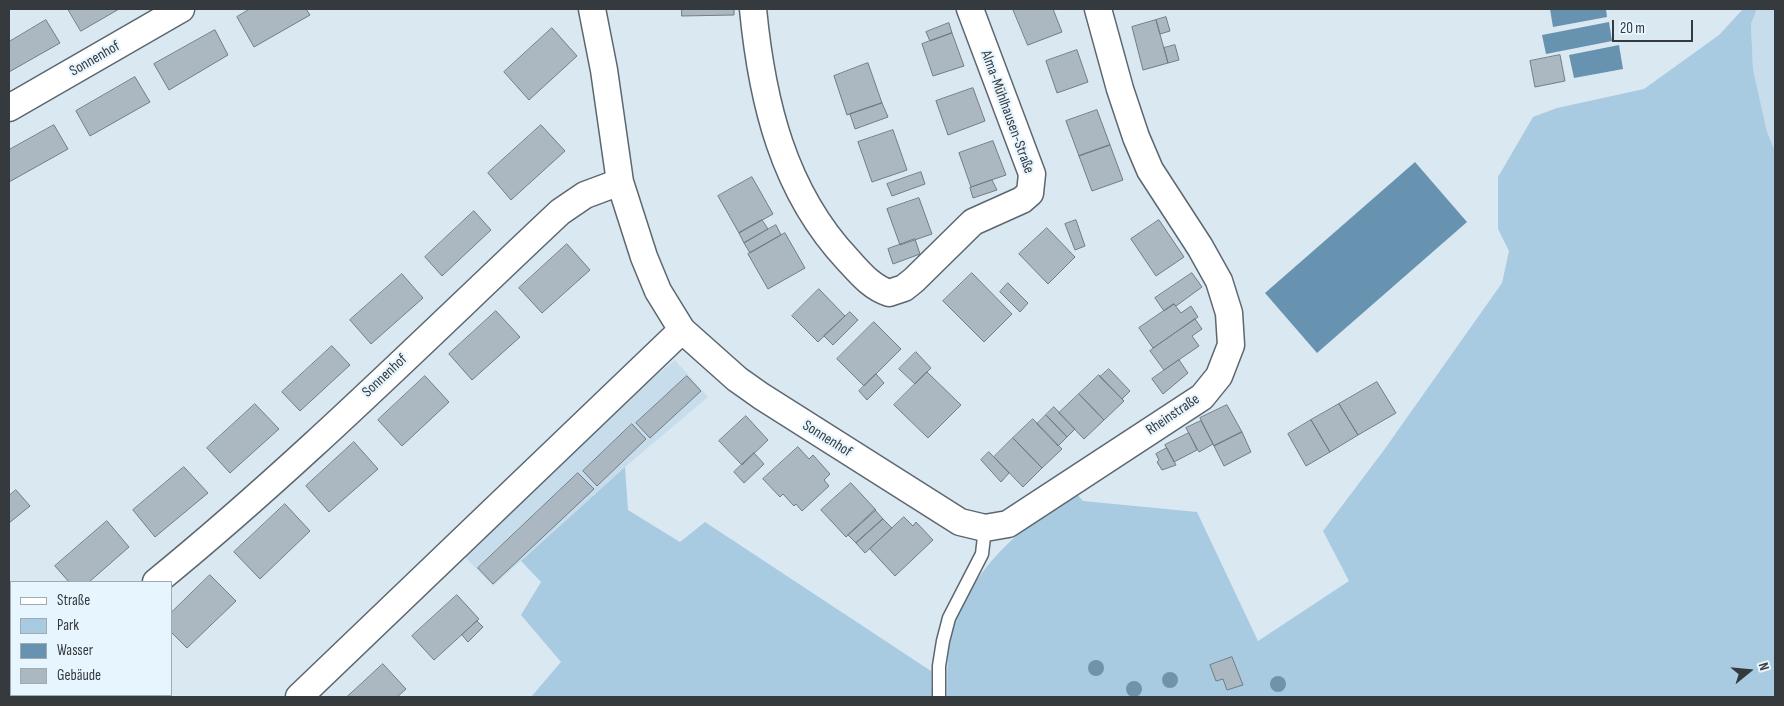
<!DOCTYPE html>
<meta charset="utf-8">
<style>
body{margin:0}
#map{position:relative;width:1784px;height:706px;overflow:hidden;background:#dae8f1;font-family:"Sofia Sans Condensed",sans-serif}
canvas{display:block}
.frame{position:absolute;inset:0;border:10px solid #353a3e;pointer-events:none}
.legend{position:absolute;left:10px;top:581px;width:162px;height:115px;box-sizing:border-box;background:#e7f5fe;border:1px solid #a0aab1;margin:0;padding:6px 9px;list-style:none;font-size:15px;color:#353a3e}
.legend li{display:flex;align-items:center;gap:10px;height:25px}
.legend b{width:25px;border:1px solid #a0aab1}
.north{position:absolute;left:1724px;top:646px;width:50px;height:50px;-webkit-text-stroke:4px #e7f5fe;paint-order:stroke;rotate:73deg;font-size:14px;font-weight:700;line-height:20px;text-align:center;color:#353a3e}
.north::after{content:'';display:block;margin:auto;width:18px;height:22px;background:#353a3e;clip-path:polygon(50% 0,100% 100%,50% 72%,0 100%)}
.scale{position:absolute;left:1612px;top:20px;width:81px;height:22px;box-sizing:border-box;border:2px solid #353a3e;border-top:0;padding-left:6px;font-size:15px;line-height:18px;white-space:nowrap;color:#353a3e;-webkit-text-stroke:4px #e7f5fe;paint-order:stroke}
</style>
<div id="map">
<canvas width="1784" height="706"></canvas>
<div class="frame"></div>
<ul class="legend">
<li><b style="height:6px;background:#fff"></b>Straße</li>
<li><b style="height:14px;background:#a9cbe2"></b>Park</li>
<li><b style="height:14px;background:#6793b0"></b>Wasser</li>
<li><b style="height:14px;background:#abb8c1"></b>Gebäude</li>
</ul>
<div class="north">N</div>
<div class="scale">20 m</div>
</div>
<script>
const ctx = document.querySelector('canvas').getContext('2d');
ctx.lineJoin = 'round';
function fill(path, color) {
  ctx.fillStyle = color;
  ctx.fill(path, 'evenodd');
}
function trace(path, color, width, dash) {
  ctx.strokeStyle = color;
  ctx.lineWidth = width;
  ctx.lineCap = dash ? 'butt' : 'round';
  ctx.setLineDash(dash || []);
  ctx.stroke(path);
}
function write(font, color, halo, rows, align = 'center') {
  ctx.font = font + ' "Sofia Sans Condensed",sans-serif';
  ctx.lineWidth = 4.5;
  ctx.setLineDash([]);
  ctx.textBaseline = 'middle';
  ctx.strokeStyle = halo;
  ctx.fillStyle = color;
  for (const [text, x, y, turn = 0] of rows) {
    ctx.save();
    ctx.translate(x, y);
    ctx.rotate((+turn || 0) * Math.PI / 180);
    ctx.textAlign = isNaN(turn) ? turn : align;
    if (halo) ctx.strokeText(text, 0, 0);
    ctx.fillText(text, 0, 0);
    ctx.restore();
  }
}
const built = new Path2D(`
 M1757 9H1775V151L1767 132 1753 69 1751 24Z
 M675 360 708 397 625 467 493 586 463 555 618 406Z`);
const green = new Path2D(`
 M1743 9H1757L1751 24 1753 69 1767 132 1775 151V697H947C948 680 946 660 950 644 965 572 1018 530 1075 492L1083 501 1197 512 1258 641 1349 581 1323 531 1384 450 1502 283 1509 251 1498 229V177L1533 117 1557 108 1644 89 1719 35Z
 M625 467 628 510 680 542 705 522 931 671 932 697H531L561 662 521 615 541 582 521 561Z`);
const water = new Path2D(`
 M1550 9H1606L1607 17 1553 27Z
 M1609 22 1612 41 1546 54 1542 35Z
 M1619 45 1623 69 1574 78 1569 55Z
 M1415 162 1467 222 1317 353 1265 293Z`);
const building = new Path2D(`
 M68 9H119L81 31Z
 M250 9H306L310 15 254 47 237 17Z
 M682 9H734V15L682 16Z
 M1013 9H1053L1062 32 1028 45Z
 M1166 17 1170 31 1160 34 1156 20Z
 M46 20 60 43 9 72V42Z
 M1156 20 1168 63 1143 70 1132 27Z
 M949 23 952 33 930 41 926 32Z
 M552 28 577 56 529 100 504 72Z
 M215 30 228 55 169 90 154 64Z
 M952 33 964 66 933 76 922 44Z
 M1175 45 1179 60 1168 63 1164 48Z
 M1077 50 1088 82 1057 93 1046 61Z
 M1560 55 1565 81 1535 87 1530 61Z
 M868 63 882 103 847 115 834 76Z
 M135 77 150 102 90 136 76 111Z
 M973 88 985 121 948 135 936 101Z
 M882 103 888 117 855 129 850 114Z
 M1097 110 1110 145 1079 156 1066 121Z
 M54 125 68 149 9 182V150Z
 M541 125 565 151 511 200 488 173Z
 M893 130 907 170 872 182 858 142Z
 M993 141 1006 175 971 187 959 153Z
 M1110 145 1123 180 1092 191 1079 156Z
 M921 172 925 184 892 196 887 184Z
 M752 177 773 214 739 233 718 196Z
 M992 180 997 190 973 198 970 188Z
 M919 198 932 234 900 245 887 209Z
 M474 211 491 230 442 276 425 257Z
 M762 220 768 229 744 243 739 233Z
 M1076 220 1085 246 1075 250 1065 224Z
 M1159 220 1184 257 1156 276 1131 239Z
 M776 225 781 235 750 253 744 243Z
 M1047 228 1075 257 1048 284 1019 254Z
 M785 233 805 268 768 289 748 254Z
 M915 239 920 254 893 264 888 249Z
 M567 244 590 270 542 313 519 288Z
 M972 273 1012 314 984 342 943 301Z
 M1192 273 1202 287 1176 306 1174 304 1164 311 1155 298Z
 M402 274 423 298 371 344 350 320Z
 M1008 283 1028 303 1020 312 1000 292Z
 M819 289 845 316 818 342 792 316Z
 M1174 304 1181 313 1191 306 1198 317 1153 348 1139 328Z
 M496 311 520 337 472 380 449 354Z
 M850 312 858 320 833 345 824 336Z
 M1195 319 1202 329 1192 336 1199 346 1164 370 1150 351Z
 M874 322 901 349 864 386 837 359Z
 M332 346 350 365 300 411 282 392Z
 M916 352 931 368 915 384 899 369Z
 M1179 360 1188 373 1163 394 1152 379Z
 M1109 369 1130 391 1122 399 1100 377Z
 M927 372 961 405 928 438 894 405Z
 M876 374 884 383 867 400 859 391Z
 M1099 375 1124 401 1104 420 1079 394Z
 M425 376 449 402 402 446 378 420Z
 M687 376 701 391 650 438 636 423Z
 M1377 382 1396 413 1358 435 1339 404Z
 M1079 394 1104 420 1084 439 1059 413Z
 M255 404 279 429 230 473 207 448Z
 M1339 404 1358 435 1330 452 1311 420Z
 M1227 405 1242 432 1214 446 1200 418Z
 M1054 407 1075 429 1067 437 1046 415Z
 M1046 415 1067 437 1058 446 1037 424Z
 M746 416 768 440 742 465 719 441Z
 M1033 419 1062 449 1042 468 1013 438Z
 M1311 420 1330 452 1306 466 1288 434Z
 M1201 421 1213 444 1199 452 1186 428Z
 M632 424 646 439 597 486 583 471Z
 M1242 432 1251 452 1224 466 1214 446Z
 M1189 433 1197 450 1174 462 1165 445Z
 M1013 438 1042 468 1023 487 994 457Z
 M354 442 378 469 329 512 306 486Z
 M798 447 809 459 813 455 830 474 824 480 829 486 802 511 796 504 794 506 783 494 780 497 763 479Z
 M1167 448 1176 465 1162 470 1157 462 1159 460 1156 454Z
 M989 452 1009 473 1001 482 981 460Z
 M754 453 764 464 744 483 734 472Z
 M184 467 208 493 155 537 133 510Z
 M578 473 594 489 493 584 478 568Z
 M851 483 876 510 846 537 821 510Z
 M16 490 30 506 9 523V496Z
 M285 504 310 531 260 579 234 552Z
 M875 510 883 519 856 543 848 535Z
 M904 517 913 526 916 522 933 540 895 576 870 549Z
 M883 519 892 528 865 553 856 543Z
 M107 521 129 547 89 582H69L55 566Z
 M210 575 236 601 187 648 171 632V613Z
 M457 595 479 619 434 660 412 636Z
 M477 621 483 627 468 642 462 635Z
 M1232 657 1243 685 1227 690 1223 679 1216 681 1210 665Z
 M383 664 406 689 397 697H347Z`);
const service = new Path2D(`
 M9 628 11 629
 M9 697 13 695
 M939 697V666L943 641 949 618 982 554 985 528`);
const minor = new Path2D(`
 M592 9 604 70 620 182 644 257 658 291 682 330 737 379 761 396 960 522 985 528 1008 524 1202 397 1219 376 1231 345 1229 313 1219 281 1200 247 1150 170 1136 137 1120 89 1098 9
 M753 9C762 101 783 191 848 260 860 273 871 287 889 293L904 288 914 280 973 222 1022 200 1030 193 1032 174 970 9
 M9 108 181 9
 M156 582C297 467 428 336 560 212L585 195 620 182
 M299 697 682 330`);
const trees = [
 [1096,668],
 [1170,680],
 [1278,684],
 [1134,689]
];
const streetNames = [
 ["Sonnenhof",95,59,-30],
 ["Alma-Mühlhausen-Straße",1007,112,70],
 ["Sonnenhof",385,376,-43],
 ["Rheinstraße",1173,415,-34],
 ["Sonnenhof",827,439,32]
];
fill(built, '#c8ddeb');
fill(green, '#a9cbe2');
fill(water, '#6793b0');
fill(building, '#abb8c1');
trace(building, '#717d86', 1);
trace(service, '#5c6770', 15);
trace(minor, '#5c6770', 29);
trace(service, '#fff', 12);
trace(minor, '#fff', 26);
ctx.fillStyle = '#6f93a8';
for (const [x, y] of trees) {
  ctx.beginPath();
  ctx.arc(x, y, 8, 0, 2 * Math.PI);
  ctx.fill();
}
write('15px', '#353a3e', '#e7f5fe', streetNames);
</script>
